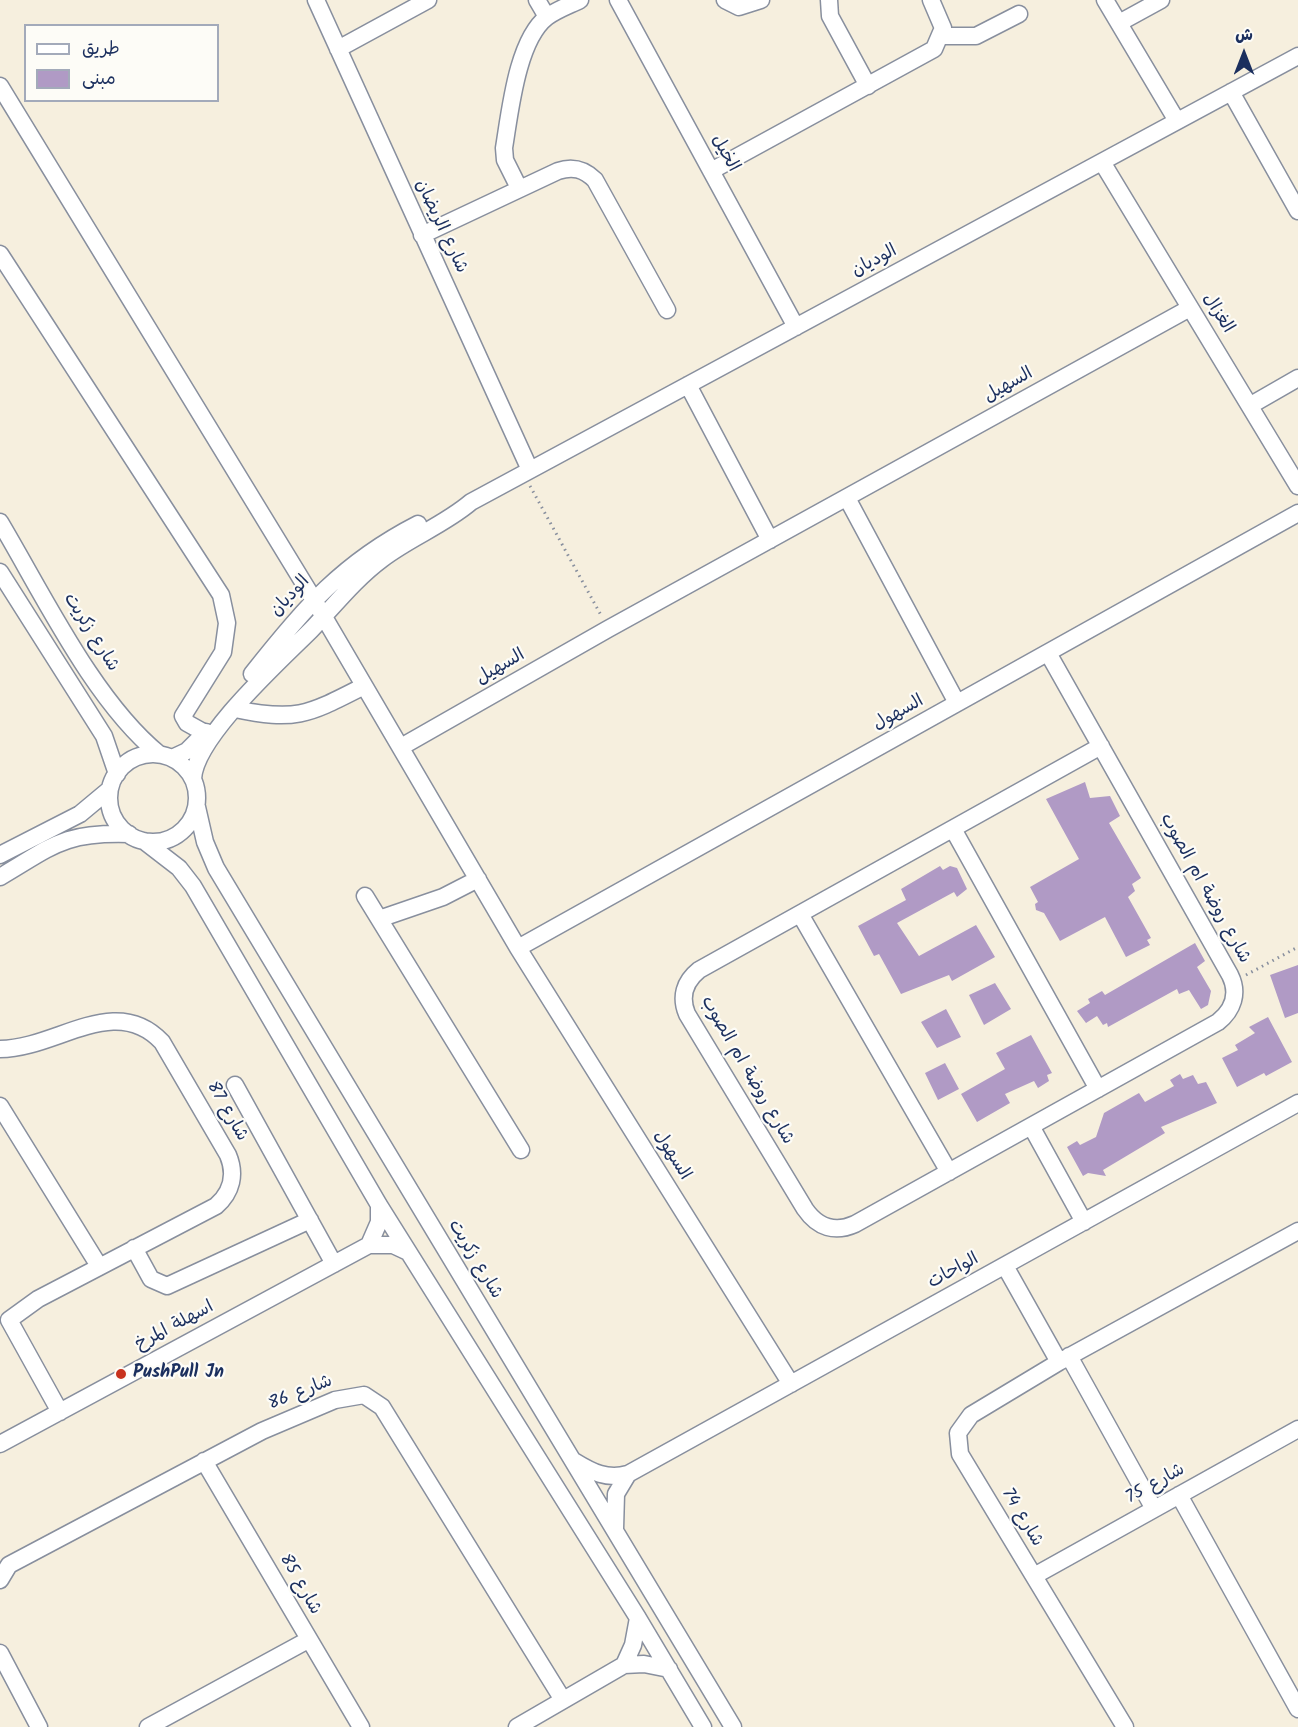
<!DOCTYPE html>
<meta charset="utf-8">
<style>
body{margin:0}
#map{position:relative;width:1298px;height:1727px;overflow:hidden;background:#f6efde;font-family:Kalam,"Playpen Sans Arabic",sans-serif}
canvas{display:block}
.legend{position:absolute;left:24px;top:24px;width:195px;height:78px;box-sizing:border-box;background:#fdfcf7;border:2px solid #a3aaba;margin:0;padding:8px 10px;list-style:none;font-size:18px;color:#1b2f5e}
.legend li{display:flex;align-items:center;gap:12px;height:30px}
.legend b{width:30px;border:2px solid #a3aaba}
.north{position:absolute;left:1214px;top:24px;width:60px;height:60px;-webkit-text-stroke:4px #fdfcf7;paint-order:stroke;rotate:0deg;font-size:16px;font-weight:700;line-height:24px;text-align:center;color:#1b2f5e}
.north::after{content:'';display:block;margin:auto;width:21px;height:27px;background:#1b2f5e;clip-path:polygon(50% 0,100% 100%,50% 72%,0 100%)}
</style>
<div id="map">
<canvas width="1298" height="1727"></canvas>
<ul class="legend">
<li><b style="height:8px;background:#fff"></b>طريق</li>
<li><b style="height:16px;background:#b09ac5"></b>مبنى</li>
</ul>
<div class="north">ش</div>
</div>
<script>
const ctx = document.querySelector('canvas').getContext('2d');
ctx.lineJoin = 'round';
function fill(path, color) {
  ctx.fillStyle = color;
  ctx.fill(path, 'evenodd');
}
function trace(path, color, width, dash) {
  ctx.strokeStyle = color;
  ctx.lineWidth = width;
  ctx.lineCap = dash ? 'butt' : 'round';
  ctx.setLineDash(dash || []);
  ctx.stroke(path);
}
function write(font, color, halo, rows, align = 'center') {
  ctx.font = font + ' Kalam,"Playpen Sans Arabic",sans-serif';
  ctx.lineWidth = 4.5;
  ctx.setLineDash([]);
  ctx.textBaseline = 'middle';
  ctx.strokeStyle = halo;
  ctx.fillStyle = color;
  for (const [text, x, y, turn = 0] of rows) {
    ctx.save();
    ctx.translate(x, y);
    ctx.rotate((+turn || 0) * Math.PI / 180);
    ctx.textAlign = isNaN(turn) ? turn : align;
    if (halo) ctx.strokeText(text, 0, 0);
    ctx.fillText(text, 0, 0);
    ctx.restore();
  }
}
const building = new Path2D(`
 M1085 782 1090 798 1110 796 1120 816 1109 823 1141 878 1132 884 1135 891 1128 897 1151 938 1147 940 1150 945 1126 957 1105 917 1060 941 1044 913 1036 910 1035 904 1038 902 1030 887 1079 859 1046 799Z
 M940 866 943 870 950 866 957 868 967 889 957 897 954 892 897 923 919 956 976 925 995 957 952 981 949 975 901 994 879 954 874 956 858 926 906 900 901 889Z
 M1195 943 1205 961 1197 967 1211 991 1208 1005 1201 1009 1189 990 1179 994 1177 989 1108 1027 1107 1023 1103 1025 1097 1016 1086 1023 1077 1011 1090 1003 1088 999 1102 991 1105 995Z
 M1298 965V1013L1285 1018 1270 975Z
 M995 983 1011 1009 984 1025 969 995Z
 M946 1009 961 1037 937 1048 921 1022Z
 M1268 1017 1292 1062 1266 1076 1264 1073 1237 1087 1222 1058 1238 1050 1235 1045 1255 1033 1249 1027Z
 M1031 1035 1052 1073 1047 1075 1049 1081 1038 1088 1034 1081 1005 1094 1010 1103 977 1122 961 1094 1005 1069 996 1053Z
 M945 1063 959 1089 938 1100 925 1073Z
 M1180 1074 1183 1079 1193 1075 1198 1084 1206 1082 1217 1103 1161 1127 1165 1133 1103 1170 1106 1176 1088 1173 1083 1176 1067 1147 1077 1141 1080 1145 1096 1137 1104 1113 1139 1093 1145 1102 1174 1086 1170 1080Z`);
const path = new Path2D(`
 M530 486 602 617
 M1246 975 1298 947`);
const minor = new Path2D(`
 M316 0 530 470
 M537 0 547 17
 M618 0 796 327
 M725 0 739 7 761 0
 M829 0 830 16 868 86
 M1105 0 1177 121
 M1119 23 1161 0
 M942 36H976L1019 14
 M338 49 428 0
 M0 86 314 600 518 948 791 1384
 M1231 92 1298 211
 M1102 162 1298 486
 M711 171 934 49 943 28 931 0
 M519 188 505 160 504 148C510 112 517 40 547 17 556 10 570 5 580 0
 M422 235 558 171C573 166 584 169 595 180L667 310
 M0 254 221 595 227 623 223 652 183 716 187 723 205 733
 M688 385 770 540
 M1251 405 1298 378
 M847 498 957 703
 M0 522C44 596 94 701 159 754
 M0 572 104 736 117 774
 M1048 653 1230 975C1239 993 1233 1010 1218 1022L855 1224C835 1233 818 1228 805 1209L687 1014C680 997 684 982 699 970L1101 746
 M252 674C304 608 342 563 418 524
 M235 709C297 722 309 714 364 686
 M401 747 608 629 1190 308
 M109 798a44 44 0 1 1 88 0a44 44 0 1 1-88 0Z
 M172 758 187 751 206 732
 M193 779C195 737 281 660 311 630 334 606 355 579 382 559 411 537 444 525 471 502L1298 56
 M197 807 205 842 216 868 733 1727
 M953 829 1098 1089
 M144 841 179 868 193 886 379 1205 638 1618 703 1727
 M0 855 80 814 110 789
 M0 877C53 846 63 832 129 834
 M365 896 521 1150
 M800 914 949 1172
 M379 919 443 897 478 879
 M518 948 1298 513
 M0 1049C56 1049 115 992 162 1042L228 1155C236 1174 232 1192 216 1206L38 1299 9 1320 60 1412
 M235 1085 334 1264
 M0 1106 99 1266
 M1031 1126 1084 1222
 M369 1245 379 1222V1205
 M134 1248 151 1279 167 1286 310 1220
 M1005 1266 1059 1362
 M1069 1356 1154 1509
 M0 1444 369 1245H393L408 1252
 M204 1461 361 1727
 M574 1461C592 1472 607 1480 628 1474L1298 1103
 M1179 1495 1298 1709
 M615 1529 616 1494 628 1474
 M1034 1576 1298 1429
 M0 1580 9 1565 262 1431 335 1400 364 1395 382 1407 563 1700
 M0 1653 39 1727
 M624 1665 633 1645 638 1618
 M148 1727 308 1640
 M517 1727 624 1665 644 1664 669 1669
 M1125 1727 960 1454 958 1433 971 1415 1059 1362 1298 1231`);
const markers = [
 [121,1374,6,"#c8321e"]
];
const streetNames = [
 ["الخيل",724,154,61],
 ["شارع الريضان",440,227,65],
 ["الوديان",875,262,-28],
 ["الغزال",1217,314,58],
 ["السهيل",1009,386,-29],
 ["الوديان",291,597,-47],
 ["شارع زكريت",90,633,58],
 ["السهيل",501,668,-30],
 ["السهول",899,714,-29],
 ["شارع روضة ام الصوب",1204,889,61],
 ["شارع روضة ام الصوب",746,1071,60],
 ["شارع 87",226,1112,60],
 ["السهول",671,1156,58],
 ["شارع زكريت",474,1260,59],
 ["الواحات",954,1272,-29],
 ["اسهلة المرخ",175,1327,-28],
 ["شارع 86",301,1394,-22],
 ["شارع 75",1156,1485,-29],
 ["شارع 74",1021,1518,59],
 ["شارع 85",299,1585,60]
];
const poiNames = [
 ["PushPull Jn",133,1374]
];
fill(building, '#b09ac5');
trace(minor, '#888f9e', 19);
trace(path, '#888f9e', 3, [1.5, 4.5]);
trace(minor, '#fff', 16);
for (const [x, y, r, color] of markers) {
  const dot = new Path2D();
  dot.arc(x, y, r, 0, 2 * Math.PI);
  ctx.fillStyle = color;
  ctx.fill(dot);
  trace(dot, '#fdfcf7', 2);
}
write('18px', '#1b2f5e', '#fdfcf7', streetNames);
write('bold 18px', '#1b2f5e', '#fdfcf7', poiNames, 'left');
</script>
